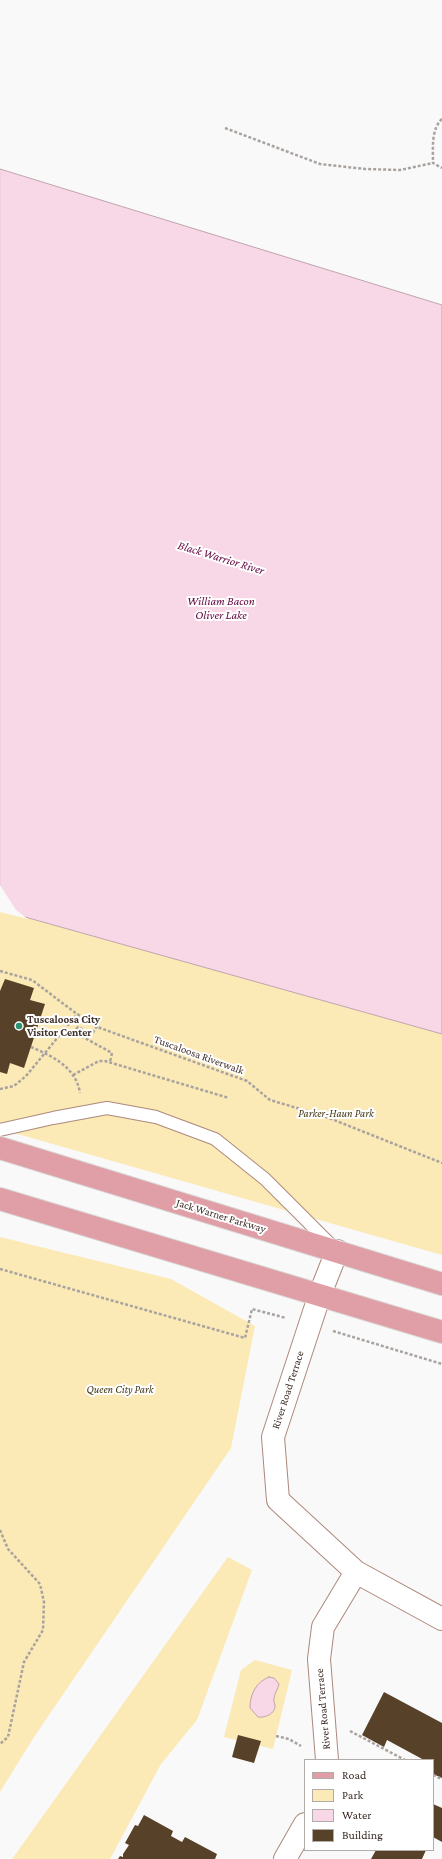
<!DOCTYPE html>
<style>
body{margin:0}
#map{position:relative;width:442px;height:1859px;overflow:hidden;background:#f9f9f9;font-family:"Crimson Pro",serif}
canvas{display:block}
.legend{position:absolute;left:304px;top:1759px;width:130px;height:92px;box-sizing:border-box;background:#fff;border:1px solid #b2aca9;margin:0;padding:5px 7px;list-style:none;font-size:12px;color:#3e2f29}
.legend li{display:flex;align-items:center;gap:8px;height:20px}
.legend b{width:20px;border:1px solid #b2aca9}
</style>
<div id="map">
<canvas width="442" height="1859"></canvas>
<ul class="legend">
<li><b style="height:5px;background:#e09fa7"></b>Road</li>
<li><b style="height:11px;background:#fbe9b6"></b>Park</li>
<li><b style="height:11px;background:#f8d7e6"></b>Water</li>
<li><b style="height:11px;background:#584129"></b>Building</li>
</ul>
</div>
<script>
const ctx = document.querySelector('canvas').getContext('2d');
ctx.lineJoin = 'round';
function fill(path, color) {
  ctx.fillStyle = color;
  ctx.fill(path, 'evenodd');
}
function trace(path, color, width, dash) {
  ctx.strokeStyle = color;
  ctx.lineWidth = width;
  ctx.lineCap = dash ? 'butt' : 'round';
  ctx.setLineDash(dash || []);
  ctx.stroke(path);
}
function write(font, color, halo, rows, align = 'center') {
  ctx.font = font + ' "Crimson Pro",serif';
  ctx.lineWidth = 4;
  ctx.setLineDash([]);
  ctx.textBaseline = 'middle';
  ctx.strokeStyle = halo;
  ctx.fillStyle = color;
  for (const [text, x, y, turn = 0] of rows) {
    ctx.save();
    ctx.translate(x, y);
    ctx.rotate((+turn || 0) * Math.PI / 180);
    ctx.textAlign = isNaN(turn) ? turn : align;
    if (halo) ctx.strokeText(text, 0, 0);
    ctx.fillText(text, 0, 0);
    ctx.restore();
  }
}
const green = new Path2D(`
 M0 910 442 1034V1255L0 1129Z
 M0 1237 171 1279 255 1326 231 1448 34 1737 0 1792Z
 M228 1557 252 1570 197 1720 161 1764 110 1859H12Z
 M255 1660 292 1670 273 1749 224 1737 241 1670Z`);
const water = new Path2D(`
 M0 169 442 305V1034L0 910Z
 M269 1677 274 1678 279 1684C278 1689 274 1694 274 1699 273 1701 275 1703 275 1706 275 1714 265 1718 258 1717L250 1708C250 1694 256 1682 269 1677Z`);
const pier = new Path2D(`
 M0 885 16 910 28 919 0 912Z`);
const building = new Path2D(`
 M5 979 34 988 30 1000 45 1004 24 1068 10 1063 7 1074 0 1072V991Z
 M384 1692 442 1723V1778L433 1774V1760H424L387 1740 384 1747 362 1735Z
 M238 1735 261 1741 254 1763 232 1757Z
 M433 1804 442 1808V1842L433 1837Z
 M144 1815 173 1831 171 1836 182 1842 185 1837 217 1854 215 1859H118L120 1856 123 1857V1854L129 1845 125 1843 135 1825 138 1826Z
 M376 1850H426L422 1859H371Z`);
const path = new Path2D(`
 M442 119C431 129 433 148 433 163L442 168
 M225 128 320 164 365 169 400 170 433 163
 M0 971 32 980 77 1014 100 1028 247 1081 270 1100 324 1116 442 1163
 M97 1026 92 1034 78 1027 74 1032 112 1053 110 1062
 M31 1047C52 1056 76 1067 80 1093
 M73 1075 99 1061H105L229 1098
 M0 1089 14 1086 26 1076 77 1014
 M0 1269 245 1338 252 1309 286 1318
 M333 1331 442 1364
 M0 1530 8 1549 40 1584 44 1602 43 1630 24 1662 8 1737 0 1744
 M350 1731 405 1760
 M276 1736 289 1739 301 1746
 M433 1775 442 1779`);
const service = new Path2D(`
 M0 1130 53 1118 107 1108 156 1117 215 1139 265 1179 332 1246`);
const minor = new Path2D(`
 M337 1251 320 1294 273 1437 278 1500 356 1572
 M327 1760 319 1659 323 1627 356 1572 442 1619
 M285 1859 305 1824`);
const primary = new Path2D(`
 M0 1148 442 1284
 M0 1199 442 1332`);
const markers = [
 [19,1026,4,"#299270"]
];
const poiNames = [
 ["Tuscaloosa City",27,1020],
 ["Visitor Center",27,1033]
];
const streetNames = [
 ["Tuscaloosa Riverwalk",199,1055,20],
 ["Jack Warner Parkway",221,1216,17],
 ["River Road Terrace",288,1390,-72],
 ["River Road Terrace",323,1709,-95]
];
const parkNames = [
 ["Parker-Haun Park",336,1114],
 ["Queen City Park",120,1390]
];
const waterNames = [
 ["Black Warrior River",221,558,17],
 ["William Bacon",221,601],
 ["Oliver Lake",221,615]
];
fill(green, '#fbe9b6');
fill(water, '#f8d7e6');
trace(water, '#c0a5ad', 1);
fill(pier, '#f9f9f9');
fill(building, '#584129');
trace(service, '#ad897c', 14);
trace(minor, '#ad897c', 24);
trace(primary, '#d8d5d4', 24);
trace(path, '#a9a3a0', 2.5, [3, 2]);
trace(service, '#fff', 12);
trace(minor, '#fff', 22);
trace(primary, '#e09fa7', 22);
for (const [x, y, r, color] of markers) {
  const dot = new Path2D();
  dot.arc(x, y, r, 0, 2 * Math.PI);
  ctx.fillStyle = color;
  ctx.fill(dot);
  trace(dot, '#fff', 1.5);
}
write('bold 11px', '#3e2f29', '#fff', poiNames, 'left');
write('11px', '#3e2f29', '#fff', streetNames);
write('italic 11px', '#443916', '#fff', parkNames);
write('italic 12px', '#630741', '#fff', waterNames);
</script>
